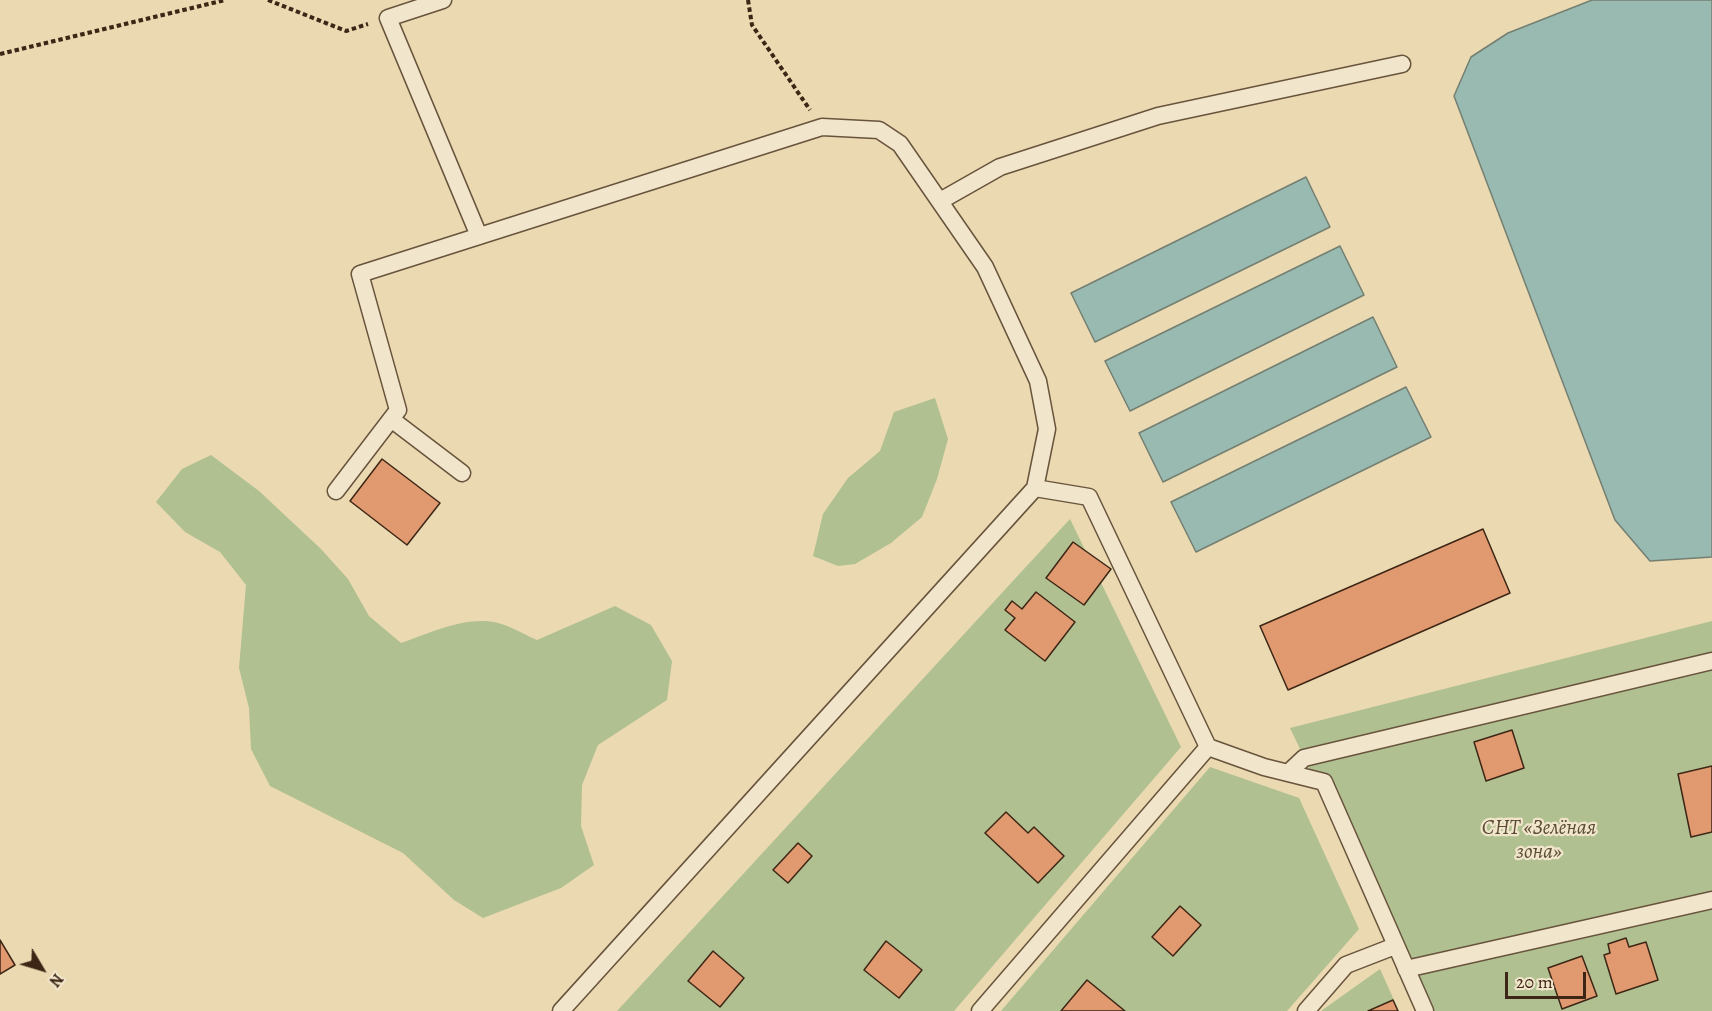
<!DOCTYPE html>
<meta charset="utf-8">
<style>
body{margin:0}
#map{position:relative;width:1712px;height:1011px;overflow:hidden;background:#ead9b1;font-family:Alegreya,serif}
canvas{display:block}
.north{position:absolute;left:12px;top:939px;width:60px;height:60px;-webkit-text-stroke:4px #f1e6cc;paint-order:stroke;rotate:128deg;font-size:16px;font-weight:700;line-height:24px;text-align:center;color:#3d2615}
.north::after{content:'';display:block;margin:auto;width:21px;height:27px;background:#3d2615;clip-path:polygon(50% 0,100% 100%,50% 72%,0 100%)}
.scale{position:absolute;left:1505px;top:972px;width:81px;height:27px;box-sizing:border-box;border:3px solid #3d2615;border-top:0;padding-left:8px;font-size:18px;line-height:21px;white-space:nowrap;color:#3d2615;-webkit-text-stroke:4px #f1e6cc;paint-order:stroke}
</style>
<div id="map">
<canvas width="1712" height="1011"></canvas>
<div class="north">N</div>
<div class="scale">20 m</div>
</div>
<script>
const ctx = document.querySelector('canvas').getContext('2d');
ctx.lineJoin = 'round';
function fill(path, color) {
  ctx.fillStyle = color;
  ctx.fill(path, 'evenodd');
}
function trace(path, color, width, dash) {
  ctx.strokeStyle = color;
  ctx.lineWidth = width;
  ctx.lineCap = dash ? 'butt' : 'round';
  ctx.setLineDash(dash || []);
  ctx.stroke(path);
}
function write(font, color, halo, rows, align = 'center') {
  ctx.font = font + ' Alegreya,serif';
  ctx.lineWidth = 4.5;
  ctx.setLineDash([]);
  ctx.textBaseline = 'middle';
  ctx.strokeStyle = halo;
  ctx.fillStyle = color;
  for (const [text, x, y, turn = 0] of rows) {
    ctx.save();
    ctx.translate(x, y);
    ctx.rotate((+turn || 0) * Math.PI / 180);
    ctx.textAlign = isNaN(turn) ? turn : align;
    if (halo) ctx.strokeText(text, 0, 0);
    ctx.fillText(text, 0, 0);
    ctx.restore();
  }
}
const green = new Path2D(`
 M935 398 948 439 937 479 922 517 891 543 855 564 838 566 813 556 823 514 848 478 880 451 894 412Z
 M211 455 259 491 321 549 348 579 369 616 401 643C430 633 467 615 498 623 511 626 525 635 537 640L615 606 651 625 672 661 667 700 598 745 582 785 581 826 594 865 561 888 483 918 454 900 403 853 270 786 251 749 249 708 239 668 246 585 220 552 185 532 156 502 182 469Z
 M1070 519 1181 747 954 1011H617Z
 M1712 621V1011H1425L1290 728Z
 M1210 767 1299 798 1359 929 1287 1011H1001Z
 M1380 969 1399 1011H1321Z`);
const water = new Path2D(`
 M1592 0H1712V557L1650 561 1615 520 1454 96 1471 57 1508 33Z
 M1306 177 1330 227 1095 342 1071 293Z
 M1340 246 1364 295 1130 411 1105 361Z
 M1373 317 1397 367 1163 482 1139 433Z
 M1406 387 1431 437 1196 552 1171 502Z`);
const building = new Path2D(`
 M382 459 440 503 407 545 350 501Z
 M1483 529 1510 593 1288 690 1260 626Z
 M1073 542 1111 569 1084 605 1046 578Z
 M1036 592 1075 622 1045 661 1005 630 1015 618 1005 610 1012 601 1022 609Z
 M1512 730 1524 768 1486 781 1474 742Z
 M1712 766V832L1691 837 1678 774Z
 M1006 812 1028 833 1034 827 1064 856 1038 883 985 833Z
 M798 843 812 856 788 883 773 870Z
 M1180 906 1201 925 1173 956 1152 937Z
 M1626 938 1629 947 1646 942 1658 980 1616 994 1604 955 1610 953 1608 944Z
 M0 940 15 965 0 974Z
 M886 941 922 970 899 998 864 970Z
 M713 951 744 978 720 1007 688 981Z
 M1582 956 1597 996 1562 1009 1548 968Z
 M1087 980 1125 1011H1061Z
 M1393 1000 1398 1011H1368Z`);
const path = new Path2D(`
 M268 0 346 31 368 24
 M748 0 752 25 810 110
 M0 54 225 0`);
const service = new Path2D(`
 M443 0 388 18 479 236
 M940 201 1000 167 1158 116 1402 64
 M391 419 462 473
 M336 491 398 410 360 274 822 127 879 130 900 144 985 267 1038 381 1047 429 1035 488
 M1288 773 1304 758 1712 661
 M1406 969 1712 900
 M561 1011 1035 488 1089 497 1208 747 1264 767 1324 782 1425 1011
 M980 1011 1208 747
 M1306 1011 1346 965 1395 946`);
const parkNames = [
 ["СНТ «Зелёная",1539,829],
 ["зона»",1539,853]
];
fill(green, '#b0c091');
fill(water, '#98bab0');
trace(water, '#747f72', 1.5);
fill(building, '#e19a70');
trace(building, '#3d2615', 1.5);
trace(service, '#68533c', 19);
trace(path, '#3d2615', 4, [4.5, 3]);
trace(service, '#f1e6cc', 16);
write('italic 21px', '#5a4c34', '#f1e6cc', parkNames);
</script>
